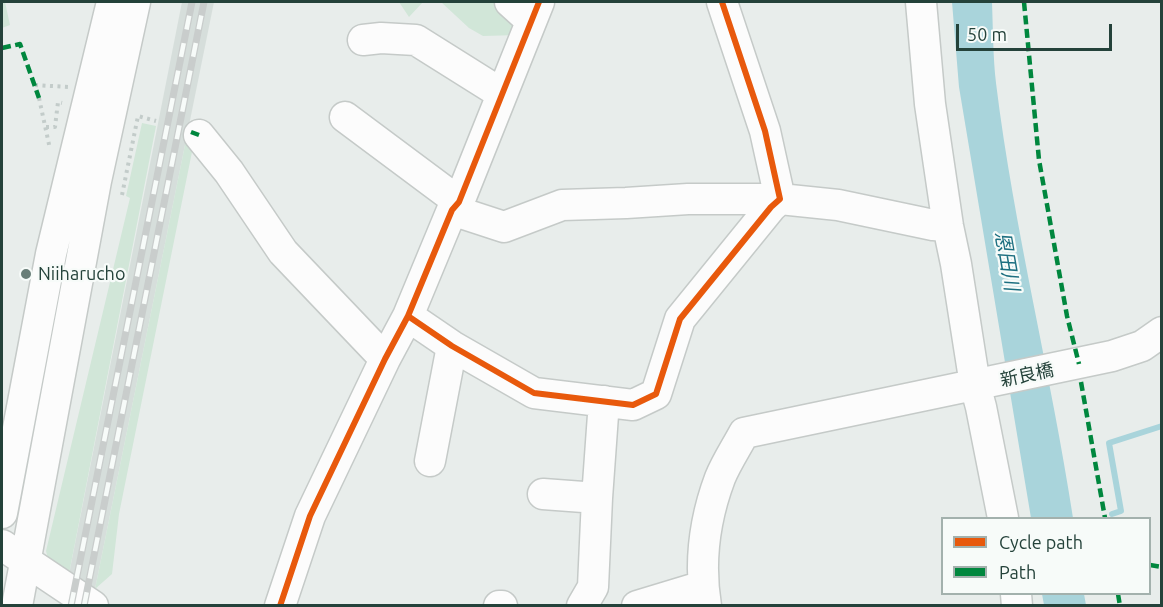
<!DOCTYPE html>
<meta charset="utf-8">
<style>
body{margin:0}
#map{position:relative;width:1163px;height:607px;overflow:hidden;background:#e8edeb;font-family:Ubuntu,sans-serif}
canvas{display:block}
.frame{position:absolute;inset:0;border:3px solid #24423a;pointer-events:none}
.legend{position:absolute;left:941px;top:517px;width:210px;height:78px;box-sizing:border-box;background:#f7fbf9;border:2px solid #a3b1ad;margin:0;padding:8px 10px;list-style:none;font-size:18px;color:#24423a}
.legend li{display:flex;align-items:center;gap:12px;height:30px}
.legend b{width:30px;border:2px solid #a3b1ad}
.scale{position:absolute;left:956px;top:24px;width:156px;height:27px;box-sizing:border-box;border:3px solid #24423a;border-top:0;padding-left:8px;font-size:18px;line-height:21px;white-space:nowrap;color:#24423a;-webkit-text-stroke:4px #f7fbf9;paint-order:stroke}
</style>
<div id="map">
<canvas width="1163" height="607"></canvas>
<div class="frame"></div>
<ul class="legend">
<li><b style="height:8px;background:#e8590c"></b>Cycle path</li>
<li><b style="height:8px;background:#00873e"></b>Path</li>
</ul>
<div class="scale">50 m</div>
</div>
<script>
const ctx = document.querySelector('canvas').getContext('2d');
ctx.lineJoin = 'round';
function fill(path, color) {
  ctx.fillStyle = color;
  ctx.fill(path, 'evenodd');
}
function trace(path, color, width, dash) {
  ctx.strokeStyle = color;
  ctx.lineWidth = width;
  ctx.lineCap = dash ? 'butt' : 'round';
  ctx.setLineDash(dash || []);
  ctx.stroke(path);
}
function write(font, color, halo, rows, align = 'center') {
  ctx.font = font + ' Ubuntu,"Noto Sans JP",sans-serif';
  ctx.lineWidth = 4.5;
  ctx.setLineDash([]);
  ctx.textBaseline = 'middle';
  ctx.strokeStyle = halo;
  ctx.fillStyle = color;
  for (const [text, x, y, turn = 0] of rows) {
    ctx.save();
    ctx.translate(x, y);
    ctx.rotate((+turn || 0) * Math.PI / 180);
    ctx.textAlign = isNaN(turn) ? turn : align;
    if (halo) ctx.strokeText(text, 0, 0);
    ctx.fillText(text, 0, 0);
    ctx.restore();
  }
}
const built = new Path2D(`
 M182 2H214L95 589 68 579Z`);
const green = new Path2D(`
 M2 2H5L10 25 2 28Z
 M399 2H423L409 17Z
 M441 2H501L519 35 483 36 469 28Z
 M142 123 156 126 68 579 50 567 46 551 130 198 126 196Z
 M187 135 195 137 119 514 112 574 95 589Z`);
const water = new Path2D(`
 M952 2H992C993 29 993 57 996 83 1014 230 1051 373 1073 518H1031L959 87Z
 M1042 594H1084L1086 605H1044Z`);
const stream = new Path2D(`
 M1112 514 1121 511 1109 443 1162 426`);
const path = new Path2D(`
 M35 85 68 87
 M39 98 50 149
 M46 127H55L58 102 62 103
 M122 195 138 116 156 121`);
const minor = new Path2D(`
 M510 2 531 21
 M921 2 930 104 948 226 956 264 975 385 981 407 1003 518
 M363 40 381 38 416 40 502 94
 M345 117 459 202
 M199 135 229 172 283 252 385 359
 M452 210 504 227 562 205 626 203 688 199H780L838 205 933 225 948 226
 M408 316 452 346 534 393 633 405 656 394 680 319 771 207 780 199 765 131 722 2
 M430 461 452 346
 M543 494 597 498
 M2 513 51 254 112 2
 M2 545 93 606
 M1016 594 1017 606
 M17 606 96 181 135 2
 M280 606 310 516 385 359 408 316 452 210 459 202 539 2
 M499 606H502
 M582 606 593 587 597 498 604 401
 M637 606 703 586
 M706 606C699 563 705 518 720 478 726 463 736 448 744 433L1112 356 1142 346 1162 332`);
const rail = new Path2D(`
 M71 606 192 2
 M84 606 204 2`);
const quiet = new Path2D(`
 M1024 2 1039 160 1067 316 1079 364
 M2 48 20 44 39 98
 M191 132 199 135
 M1081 382 1105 518
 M1150 565 1162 567
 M1118 594 1120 606`);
const cycleway = new Path2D(`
 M408 316 452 346 534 393 633 405 656 394 680 319 771 207 780 199 765 131 722 2
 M280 606 310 516 385 359 408 316 452 210 459 202 539 2`);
const markers = [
 [26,274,6,"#697e78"]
];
const poiNames = [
 ["Niiharucho",38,274]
];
const streetNames = [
 ["新良橋",1027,375,-12]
];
const waterNames = [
 ["恩田川",1007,261,80]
];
fill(built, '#d6dedb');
fill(green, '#d1e6d8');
fill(water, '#a9d4db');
trace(stream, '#a9d4db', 6);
trace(minor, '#c5cac8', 33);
trace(path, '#c3ccca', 4, [3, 4.5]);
trace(minor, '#fcfcfc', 30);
trace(rail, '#c9cdcc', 7);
trace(rail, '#f7fbf9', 4.5, [14]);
trace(quiet, '#00873e', 4.5, [9, 4.5]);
trace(cycleway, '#e8590c', 6);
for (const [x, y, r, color] of markers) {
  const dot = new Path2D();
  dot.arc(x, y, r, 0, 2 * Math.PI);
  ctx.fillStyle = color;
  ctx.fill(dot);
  trace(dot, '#f7fbf9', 2);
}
write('18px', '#24423a', '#f7fbf9', poiNames, 'left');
write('18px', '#24423a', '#f7fbf9', streetNames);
write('italic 20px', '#1c6f80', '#f7fbf9', waterNames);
</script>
